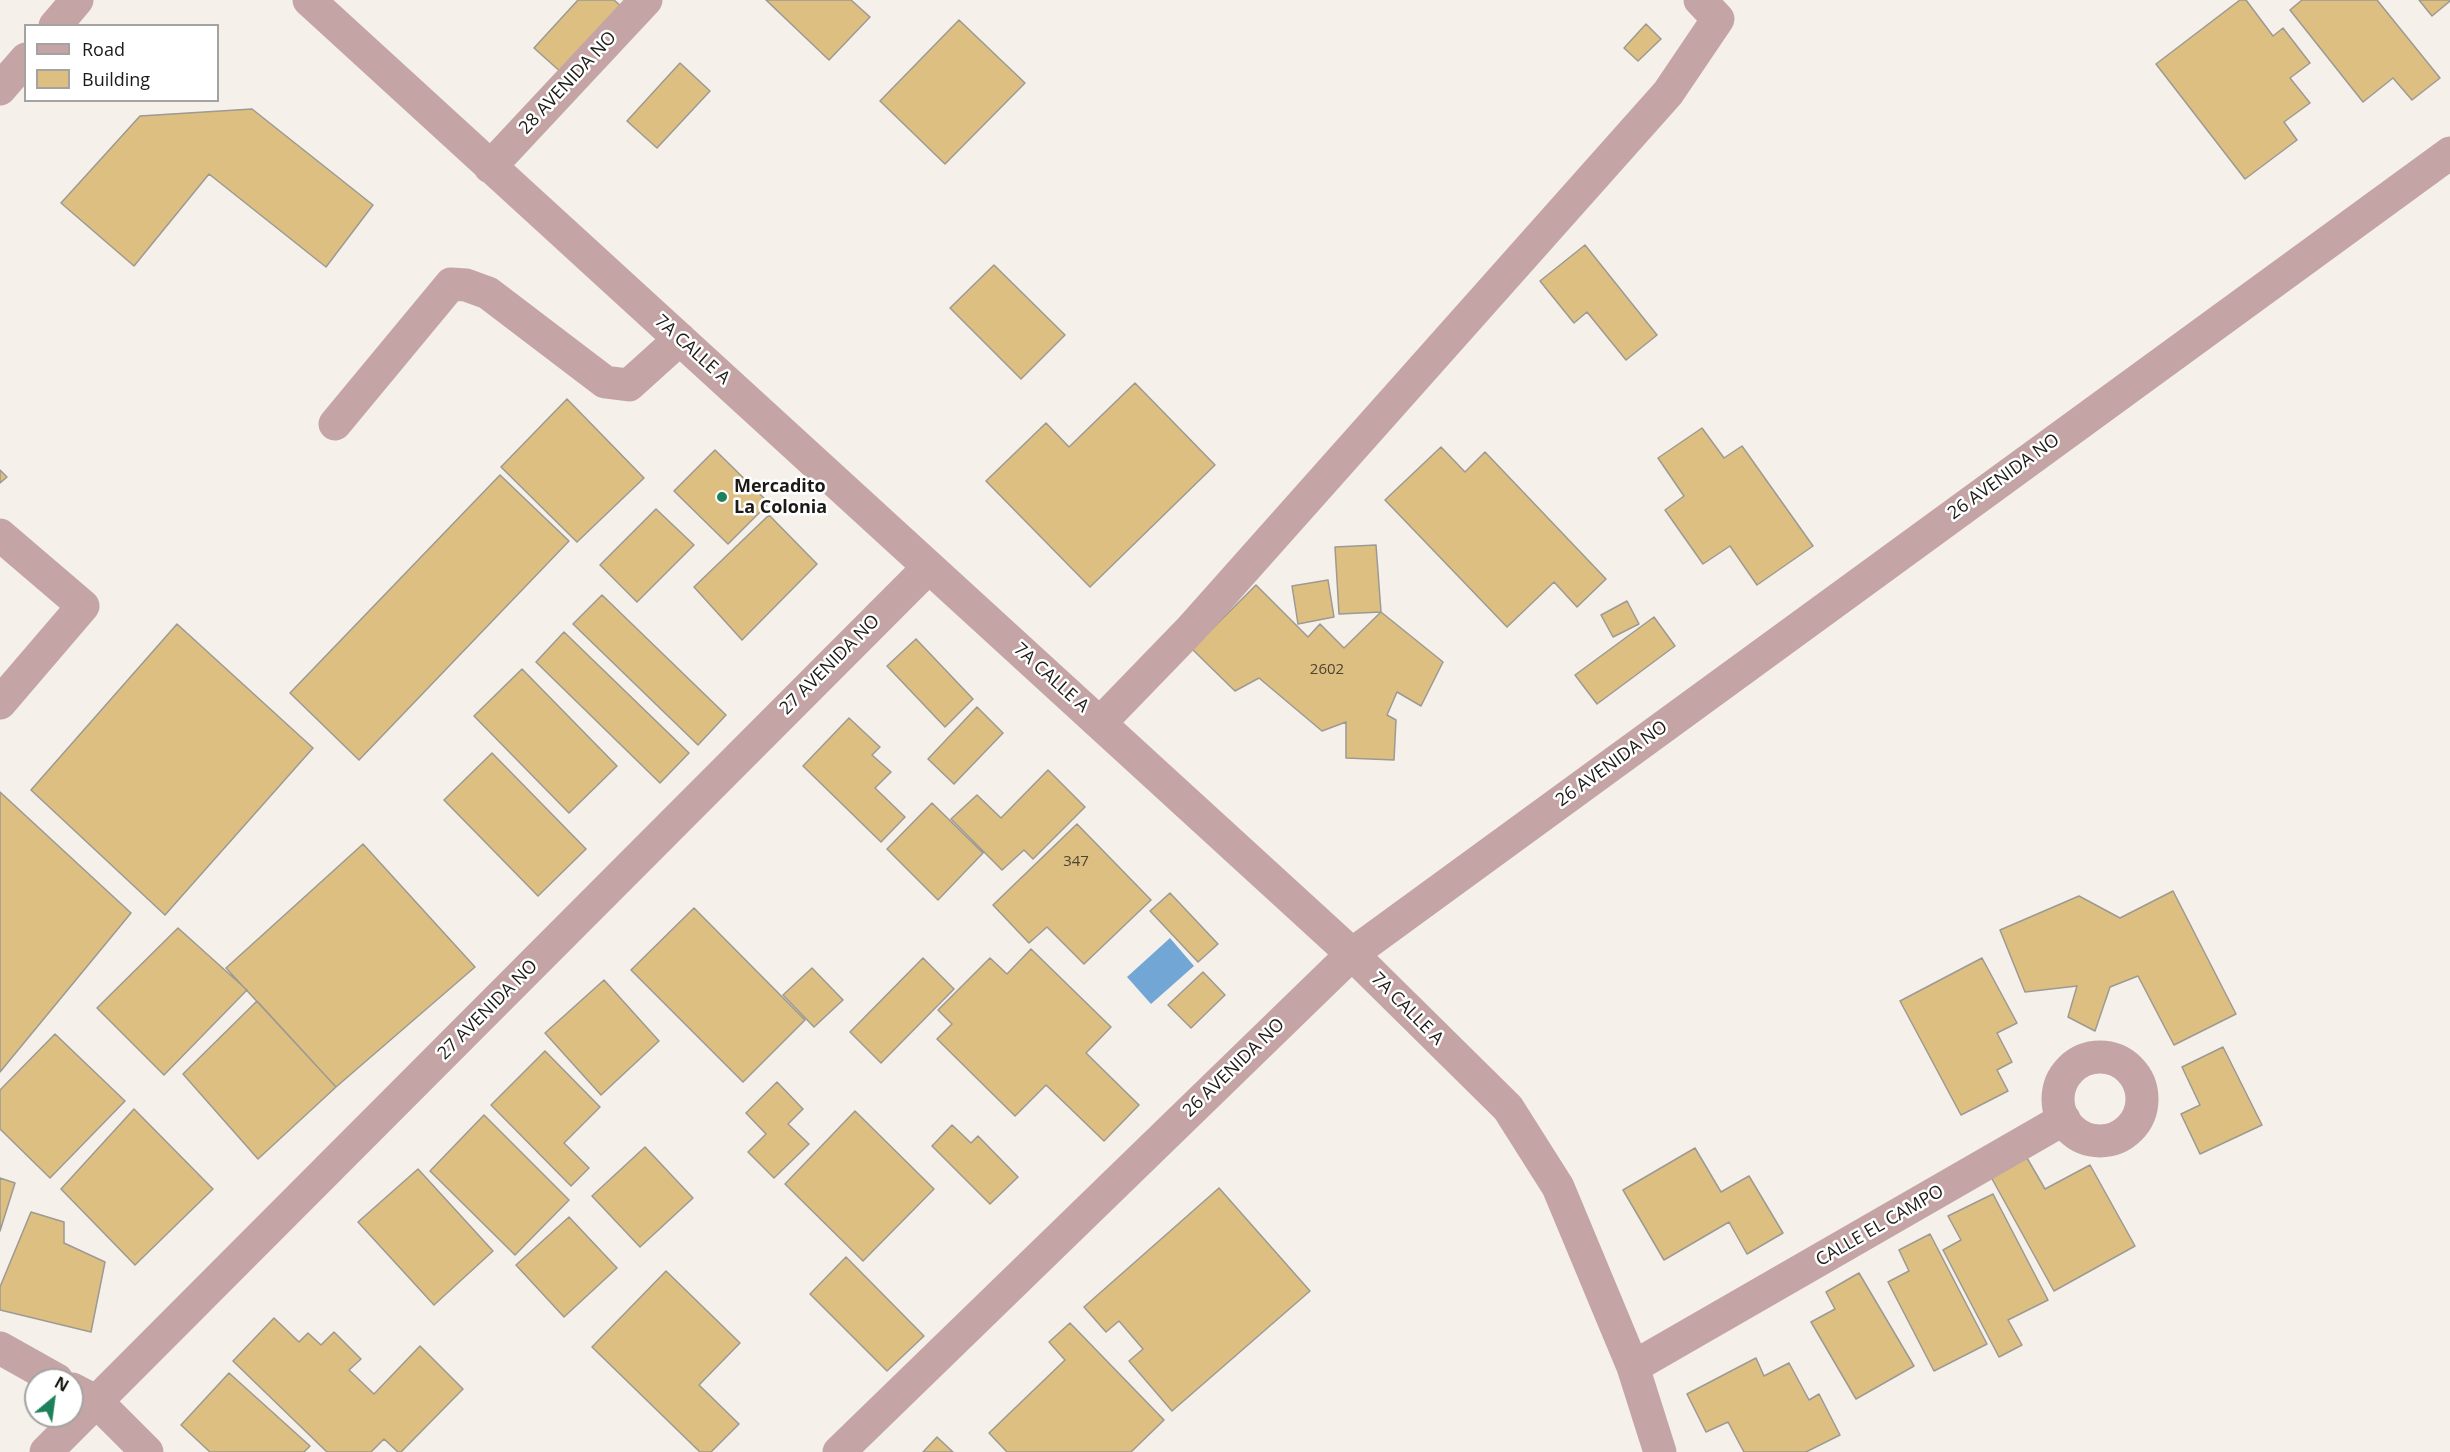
<!DOCTYPE html>
<style>
body{margin:0}
#map{position:relative;width:2450px;height:1452px;overflow:hidden;background:#f5f1ea;font-family:"Open Sans",sans-serif}
canvas{display:block}
.legend{position:absolute;left:24px;top:24px;width:195px;height:78px;box-sizing:border-box;background:#fff;border:2px solid #a4a3a2;margin:0;padding:8px 10px;list-style:none;font-size:18px;color:#1b1a17}
.legend li{display:flex;align-items:center;gap:12px;height:30px}
.legend b{width:30px;border:2px solid #a4a3a2}
.north{position:absolute;left:24px;top:1368px;width:60px;height:60px;box-sizing:border-box;background:#fff;border:2px solid #a4a3a2;border-radius:50%;rotate:29deg;font-size:16px;font-weight:700;line-height:24px;text-align:center;color:#1b1a17}
.north::after{content:'';display:block;margin:auto;width:21px;height:27px;background:#1d815b;clip-path:polygon(50% 0,100% 100%,50% 72%,0 100%)}
</style>
<div id="map">
<canvas width="2450" height="1452"></canvas>
<ul class="legend">
<li><b style="height:8px;background:#c5a4a5"></b>Road</li>
<li><b style="height:16px;background:#ddc081"></b>Building</li>
</ul>
<div class="north">N</div>
</div>
<script>
const ctx = document.querySelector('canvas').getContext('2d');
ctx.lineJoin = 'round';
function fill(path, color) {
  ctx.fillStyle = color;
  ctx.fill(path, 'evenodd');
}
function trace(path, color, width, dash) {
  ctx.strokeStyle = color;
  ctx.lineWidth = width;
  ctx.lineCap = dash ? 'butt' : 'round';
  ctx.setLineDash(dash || []);
  ctx.stroke(path);
}
function write(font, color, halo, rows, align = 'center') {
  ctx.font = font + ' "Open Sans",sans-serif';
  ctx.lineWidth = 5;
  ctx.setLineDash([]);
  ctx.textBaseline = 'middle';
  ctx.strokeStyle = halo;
  ctx.fillStyle = color;
  for (const [text, x, y, turn = 0] of rows) {
    ctx.save();
    ctx.translate(x, y);
    ctx.rotate((+turn || 0) * Math.PI / 180);
    ctx.textAlign = isNaN(turn) ? turn : align;
    if (halo) ctx.strokeText(text, 0, 0);
    ctx.fillText(text, 0, 0);
    ctx.restore();
  }
}
const water = new Path2D(`
 M1170 938 1194 966 1151 1004 1127 977Z`);
const building = new Path2D(`
 M578 0H614L623 8 563 74 534 48Z
 M766 0H851L870 17 829 60Z
 M2240 0H2246L2273 36 2283 28 2310 63 2290 78 2310 103 2284 122 2297 140 2245 179 2156 64Z
 M2302 0H2377L2440 78 2412 100 2393 78 2363 102 2290 10Z
 M2419 0H2450V1L2432 16Z
 M959 20 1025 83 945 164 880 101Z
 M1646 24 1661 39 1638 61 1624 48Z
 M680 63 710 91 657 148 627 121Z
 M252 109 373 205 326 267 209 174 134 266 61 203 140 116Z
 M1585 245 1657 335 1626 360 1587 312 1574 323 1540 281Z
 M994 265 1065 335 1021 379 950 308Z
 M1135 383 1215 465 1090 587 986 481 1046 423 1069 447Z
 M567 399 644 478 577 542 501 467Z
 M1702 428 1724 458 1742 446 1813 546 1757 585 1730 546 1703 564 1665 510 1684 496 1658 458Z
 M1441 447 1465 472 1485 452 1606 579 1577 607 1554 582 1507 627 1385 500Z
 M715 450 769 503 728 544 674 491Z
 M0 470 7 477 0 483Z
 M500 475 569 541 359 760 290 693Z
 M656 509 694 545 637 602 600 565Z
 M769 515 817 564 742 640 694 587Z
 M1376 545 1381 612 1339 614 1335 547Z
 M1328 580 1334 617 1298 624 1292 586Z
 M1256 585 1308 637 1320 624 1344 648 1381 612 1443 662 1421 706 1397 692 1387 715 1396 720 1394 760 1346 758V722L1322 731 1259 678 1235 691 1192 649Z
 M602 595 726 715 698 745 573 624Z
 M1627 601 1639 624 1613 637 1601 615Z
 M1654 617 1675 646 1597 704 1575 675Z
 M177 624 313 748 165 915 31 790Z
 M564 632 689 753 660 783 536 662Z
 M916 639 973 699 945 727 887 666Z
 M522 669 617 766 569 813 474 716Z
 M977 707 1003 733 954 784 928 759Z
 M849 718 880 747 872 755 891 772 875 788 905 817 881 842 803 766Z
 M492 753 586 849 538 896 444 800Z
 M1048 770 1085 807 1033 859 1024 850 1002 870 951 819 977 795 1001 818Z
 M0 792 131 913 0 1072Z
 M932 803 983 853 938 900 887 849Z
 M1077 824 1151 900 1084 964 1047 927 1029 943 993 905Z
 M363 844 475 967 336 1087 226 968Z
 M2173 891 2236 1014 2174 1045 2138 976 2110 987 2095 1031 2068 1017 2077 986 2025 992 2000 930 2079 896 2120 918Z
 M1170 893 1218 944 1198 962 1150 911Z
 M694 908 805 1020 743 1082 631 970Z
 M178 928 247 990 164 1075 97 1008Z
 M1031 949 1111 1027 1086 1053 1139 1105 1104 1141 1046 1085 1015 1116 937 1039 952 1024 938 1010 990 958 1007 974Z
 M923 958 954 989 881 1063 850 1032Z
 M1982 958 2017 1023 1997 1033 2012 1062 1997 1070 2008 1091 1961 1115 1900 1001Z
 M812 968 843 1000 814 1027 783 995Z
 M1203 972 1225 995 1191 1028 1168 1005Z
 M604 980 659 1041 601 1095 545 1033Z
 M257 1001 336 1087 258 1159 183 1074Z
 M55 1034 125 1101 50 1178 0 1129V1090Z
 M2223 1047 2262 1125 2200 1154 2181 1114 2200 1105 2182 1067Z
 M545 1051 600 1107 564 1143 589 1168 571 1186 491 1105Z
 M777 1082 803 1109 788 1124 809 1144 774 1178 748 1152 766 1134 746 1113Z
 M134 1109 213 1189 135 1265 61 1189Z
 M855 1111 934 1189 863 1261 785 1184Z
 M484 1115 569 1200 515 1255 430 1171Z
 M952 1125 971 1143 978 1136 1018 1177 990 1204 932 1146Z
 M645 1147 693 1198 640 1247 592 1196Z
 M1695 1148 1721 1192 1749 1176 1783 1233 1747 1254 1729 1222 1664 1260 1623 1190Z
 M2027 1158 2045 1189 2090 1165 2135 1246 2054 1291 1991 1177Z
 M418 1169 493 1251 434 1305 358 1222Z
 M0 1178 15 1183 0 1231Z
 M1219 1188 1310 1291 1172 1411 1129 1361 1143 1349 1119 1321 1106 1332 1084 1307Z
 M1993 1194 2048 1300 2008 1320 2022 1345 1999 1357 1943 1250 1961 1240 1948 1216Z
 M31 1212 64 1222V1243L105 1262 91 1332 0 1310V1287Z
 M569 1217 617 1268 564 1317 516 1265Z
 M1930 1234 1987 1344 1934 1371 1888 1282 1909 1271 1899 1250Z
 M846 1257 924 1336 887 1371 810 1294Z
 M666 1271 740 1343 699 1385 739 1424 711 1452H700L592 1347Z
 M1859 1273 1914 1366 1856 1399 1811 1322 1835 1309 1826 1292Z
 M274 1318 299 1342 308 1333 321 1345 334 1332 361 1359 349 1370 374 1394 420 1346 463 1389 401 1452H398L384 1439 371 1452H327L233 1361Z
 M1070 1323 1164 1420 1131 1452H1007L989 1433 1065 1360 1049 1342Z
 M1756 1358 1764 1376 1789 1363 1809 1400 1819 1394 1840 1435 1806 1452H1744L1728 1422 1706 1432 1687 1394Z
 M229 1373 310 1446 304 1452H210L181 1425Z
 M937 1437 953 1452H923Z`);
const minor = new Path2D(`
 M309 0 1352 954 1508 1108 1558 1187 1633 1367 1660 1452
 M55 26 77 0
 M0 89 26 59
 M490 167 646 0
 M335 424 451 284 466 285 488 293 605 382 629 385 680 339
 M0 535 83 606 0 703
 M1100 723 1191 629 1668 93 1718 19 1700 0
 M2058 1099a42 42 0 1 1 84 0a42 42 0 1 1-84 0Z
 M0 1348 57 1380
 M1633 1367 2064 1119
 M72 1389 97 1402 147 1452
 M46 1452 929 567
 M839 1452 1352 954 2450 153`);
const markers = [
 [722,497,6,"#1d815b"]
];
const numberNames = [
 ["2602",1327,670],
 ["347",1076,862]
];
const streetNames = [
 ["28 AVENIDA NO",568,83,-47],
 ["7A CALLE A",692,350,42],
 ["26 AVENIDA NO",2004,477,-36],
 ["27 AVENIDA NO",830,665,-45],
 ["7A CALLE A",1051,678,42],
 ["26 AVENIDA NO",1612,764,-36],
 ["7A CALLE A",1407,1009,45],
 ["27 AVENIDA NO",488,1010,-45],
 ["26 AVENIDA NO",1234,1068,-44],
 ["CALLE EL CAMPO",1880,1226,-30]
];
const poiNames = [
 ["Mercadito",734,487],
 ["La Colonia",734,508]
];
fill(water, '#72a7d5');
fill(building, '#ddc081');
trace(building, '#9d9993', 1.5);
trace(minor, '#c5a4a5', 33);
for (const [x, y, r, color] of markers) {
  const dot = new Path2D();
  dot.arc(x, y, r, 0, 2 * Math.PI);
  ctx.fillStyle = color;
  ctx.fill(dot);
  trace(dot, '#fff', 2);
}
write('15px', '#4c4432', null, numberNames);
write('18px', '#1b1a17', '#fff', streetNames);
write('bold 18px', '#1b1a17', '#fff', poiNames, 'left');
</script>
